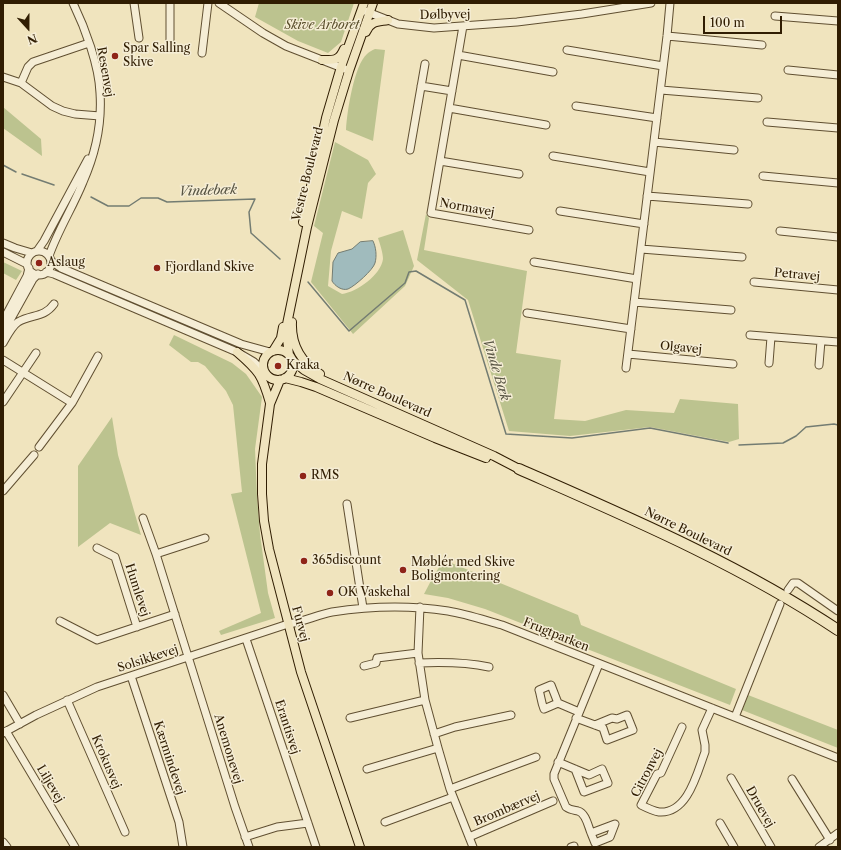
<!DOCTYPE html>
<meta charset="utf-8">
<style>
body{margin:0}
#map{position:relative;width:841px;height:850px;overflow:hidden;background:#f0e4be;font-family:"Libre Caslon Text",serif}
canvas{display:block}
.frame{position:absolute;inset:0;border:4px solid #301d02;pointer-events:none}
.north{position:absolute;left:8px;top:8px;width:40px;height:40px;-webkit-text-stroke:3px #f5edd5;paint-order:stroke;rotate:159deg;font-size:11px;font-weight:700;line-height:16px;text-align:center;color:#301d02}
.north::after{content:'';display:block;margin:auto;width:14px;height:18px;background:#301d02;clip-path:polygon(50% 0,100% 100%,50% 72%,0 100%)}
.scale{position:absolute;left:703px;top:16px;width:79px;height:18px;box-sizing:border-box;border:2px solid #301d02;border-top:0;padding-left:5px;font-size:12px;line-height:14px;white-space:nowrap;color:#301d02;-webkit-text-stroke:3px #f5edd5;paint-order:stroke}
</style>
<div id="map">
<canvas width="841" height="850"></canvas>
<div class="frame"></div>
<div class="north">N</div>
<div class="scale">100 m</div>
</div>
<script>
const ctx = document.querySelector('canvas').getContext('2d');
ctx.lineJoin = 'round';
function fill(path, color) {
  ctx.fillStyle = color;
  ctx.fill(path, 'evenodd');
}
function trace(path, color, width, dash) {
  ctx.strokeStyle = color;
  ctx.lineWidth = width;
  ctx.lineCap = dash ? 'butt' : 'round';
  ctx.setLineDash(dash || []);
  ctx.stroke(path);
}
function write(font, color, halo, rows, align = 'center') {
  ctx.font = font + ' "Libre Caslon Text",serif';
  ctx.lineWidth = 3;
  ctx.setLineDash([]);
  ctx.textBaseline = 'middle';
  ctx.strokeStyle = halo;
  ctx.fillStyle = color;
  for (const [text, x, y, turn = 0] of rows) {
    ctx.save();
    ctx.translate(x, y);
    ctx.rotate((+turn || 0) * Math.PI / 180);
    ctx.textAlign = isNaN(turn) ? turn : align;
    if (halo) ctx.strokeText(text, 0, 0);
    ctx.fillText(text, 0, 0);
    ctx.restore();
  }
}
const green = new Path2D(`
 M259 3H354L341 42 328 53 298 41 255 17Z
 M375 49 385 50 373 141 346 130C347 112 354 65 367 54 369 52 372 50 375 49Z
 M3 107 41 139 42 156 3 128Z
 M335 142 368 160 376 174 368 183 362 219 342 211 331 251 328 286 342 294C357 292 381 275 383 259 383 253 380 244 378 238L403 230 414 266 405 286 353 334 311 282 323 233 314 226Z
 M426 214 429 218 424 250 527 271 516 353 561 360 554 419 585 421 626 410 674 413 680 399 738 404 739 439 729 442 650 427 570 436 509 431 468 300 417 260Z
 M3 262 22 271 16 280 3 273Z
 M174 335 232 363 246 374 262 397 255 449 257 496 260 534 268 593 275 618 221 635 219 631 261 613 231 494 242 492 233 405 226 391 205 366 198 362H191L169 345Z
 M112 417 118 455 141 535 110 523 78 547V466Z
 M444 560 578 615 581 625 736 689 730 705 485 609 448 598 424 594 434 575Z
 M748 695 838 730V748L742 710Z`);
const water = new Path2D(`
 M373 241C376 247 377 256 375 263 373 270 355 286 348 289 342 291 335 286 332 281L333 262 338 253 352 249 360 242Z`);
const stream = new Path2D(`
 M3 165 16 172
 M22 174 54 185
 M91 197 108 206H129L141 198H158L167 202 255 199 249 212 251 233 280 259
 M308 282 349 331 405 283 409 272 416 271 465 300 506 434 572 438 650 428 728 443
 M739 445 783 443 796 436 806 427 834 424 838 425`);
const minor = new Path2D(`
 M134 3 139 38
 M170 3V40
 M219 3 263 33 286 46 345 69
 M365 11 398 24 434 28 517 22 582 14 651 3
 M775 16 838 21
 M463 26 431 213 529 230
 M667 36 762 45
 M567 50 663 66
 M202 53 208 3
 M458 55 553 72
 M788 70 838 75
 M3 77 21 83 52 106 63 111 75 114 100 116
 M21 83 28 67 33 62 89 43
 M421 86 452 91
 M661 90 758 98
 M576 106 657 118
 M449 108 546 125
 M767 122 838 128
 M654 142 734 150
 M410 150 425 64
 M553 156 650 172
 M440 161 519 174
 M763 176 838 183
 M647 196 748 204
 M560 211 644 224
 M780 231 838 237
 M3 243 15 248 32 253
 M641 249 742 257
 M37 251 44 241 88 159
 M27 263a12 12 0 1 1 24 0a12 12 0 1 1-24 0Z
 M3 252 27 264
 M49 256C58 230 73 207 83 182 95 155 102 123 100 93 99 65 85 28 73 3
 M51 261 61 268 241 344 270 352
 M534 262 637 279
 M46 272 54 274 237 352 254 362 264 371
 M754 282 838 290
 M634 302 731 310
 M527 313 631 329
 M3 321 27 276 29 268
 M3 333 33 279 38 274
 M750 335 838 342
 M3 343C7 336 12 326 18 322 32 314 44 318 54 304
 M628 354 733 364
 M3 360 72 403 98 356
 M769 363 771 337
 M819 365 821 341
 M626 368 667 36 670 3
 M3 402 36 353
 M39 447 72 403
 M3 491 34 455
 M347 504 363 608
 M143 518 156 554 235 807 249 847
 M97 548 115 557 137 627
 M156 554 205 538
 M788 590 793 583H798L838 611
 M420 607 418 653 425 700 438 748 450 789 473 847
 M60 621 97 640 175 614
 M246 639 316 847
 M419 663C443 662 465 662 489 667
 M364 666 376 663 377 658 418 653
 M131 676 179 822 183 847
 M3 695 20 724
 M67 700 125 832
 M558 703 551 685 539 690C541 696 541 702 544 709L558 703 579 712
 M735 717 780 604
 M350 718 425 700
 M576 718 603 728 607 740 633 730 627 715 617 719 612 718 595 725
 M682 727 661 773 657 774 641 805C647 808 653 811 659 812 688 814 697 773 705 752V745L702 730 712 708
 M6 731 75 847
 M3 733 36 715 97 687 288 624C303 622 317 615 332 612 371 606 409 605 448 611 466 614 484 620 502 625L838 758
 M434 734 455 727 511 715
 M558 762 589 775 602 769 608 783 584 792 575 769
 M367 769 438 748
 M731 778 771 847
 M792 779 830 840
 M450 789 536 757
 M385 822 453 797
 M720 823 734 847
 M591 833 595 843 610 837 615 824 591 833C588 826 586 813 578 811 573 810 570 810 566 807L554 779V774L599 664
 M245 837 277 827 308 823
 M469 837 553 801
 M3 842 7 847
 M571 847 574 846
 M819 847 838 833`);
const major = new Path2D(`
 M366 32C370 21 378 22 388 20
 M322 60C334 60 339 61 344 49
 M303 222 326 118 341 67 364 3
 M292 322C291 344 301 362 320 374
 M263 365a15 15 0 1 1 30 0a15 15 0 1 1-30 0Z
 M273 351 281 338 283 327
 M237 352C259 371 262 375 270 403
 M289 355 287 339V324L307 227 334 120 349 71 373 3
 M292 360 304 370 320 379 494 456 519 469
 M285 378 301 382 316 387 435 438 486 458
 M280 380 270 404 262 464V494L264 521 269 549 301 672 360 847`);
const highway = new Path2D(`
 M519 469C628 517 739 564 838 630`);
const markers = [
 [115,56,4,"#8f2418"],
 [39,263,4,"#8f2418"],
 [157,268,4,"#8f2418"],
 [278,366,4,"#8f2418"],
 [303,476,4,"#8f2418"],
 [304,561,4,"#8f2418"],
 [403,570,4,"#8f2418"],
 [330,593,4,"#8f2418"]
];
const streetNames = [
 ["Dølbyvej",445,15,-1],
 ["Resenvej",105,72,80],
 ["Vestre Boulevard",308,174,-76],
 ["Normavej",467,208,10],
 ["Petravej",797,275,5],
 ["Olgavej",681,348,5],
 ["Nørre Boulevard",387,395,24],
 ["Nørre Boulevard",688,532,26],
 ["Humlevej",137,590,72],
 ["Furvej",300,624,75],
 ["Frugtparken",556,635,22],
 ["Solsikkevej",148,659,-18],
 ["Erantisvej",287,727,72],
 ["Anemonevej",228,749,73],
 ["Kærmindevej",169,758,72],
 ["Krokusvej",106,762,67],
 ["Citronvej",647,773,-62],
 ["Liljevej",50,784,59],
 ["Druevej",760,807,60],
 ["Brombærvej",507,809,-23]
];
const parkNames = [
 ["Skive Arboret",322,26]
];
const poiNames = [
 ["Spar Salling",123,49],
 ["Skive",123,63],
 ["Aslaug",47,263],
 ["Fjordland Skive",165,268],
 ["Kraka",286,366],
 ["RMS",311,476],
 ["365discount",312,561],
 ["Møblér med Skive",411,563],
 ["Boligmontering",411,577],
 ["OK Vaskehal",338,593]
];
const waterNames = [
 ["Vindebæk",208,191,-2],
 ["Vinde Bæk",496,370,73]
];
fill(green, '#bcc38f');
fill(water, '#a0bbbd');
trace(water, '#737c72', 1);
trace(stream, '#737c72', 1.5);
trace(minor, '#604f31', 9);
trace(major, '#301d02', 10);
trace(highway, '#301d02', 12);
trace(minor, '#f5edd5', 7);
trace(major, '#f0e4be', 8);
trace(highway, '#f0e4be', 10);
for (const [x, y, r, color] of markers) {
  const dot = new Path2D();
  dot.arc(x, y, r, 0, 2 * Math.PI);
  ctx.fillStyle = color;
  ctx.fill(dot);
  trace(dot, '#f5edd5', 1.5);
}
write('12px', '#301d02', '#f5edd5', streetNames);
write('italic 12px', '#5a4f2c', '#f5edd5', parkNames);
write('12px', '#301d02', '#f5edd5', poiNames, 'left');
write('italic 13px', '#575443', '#f5edd5', waterNames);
</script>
